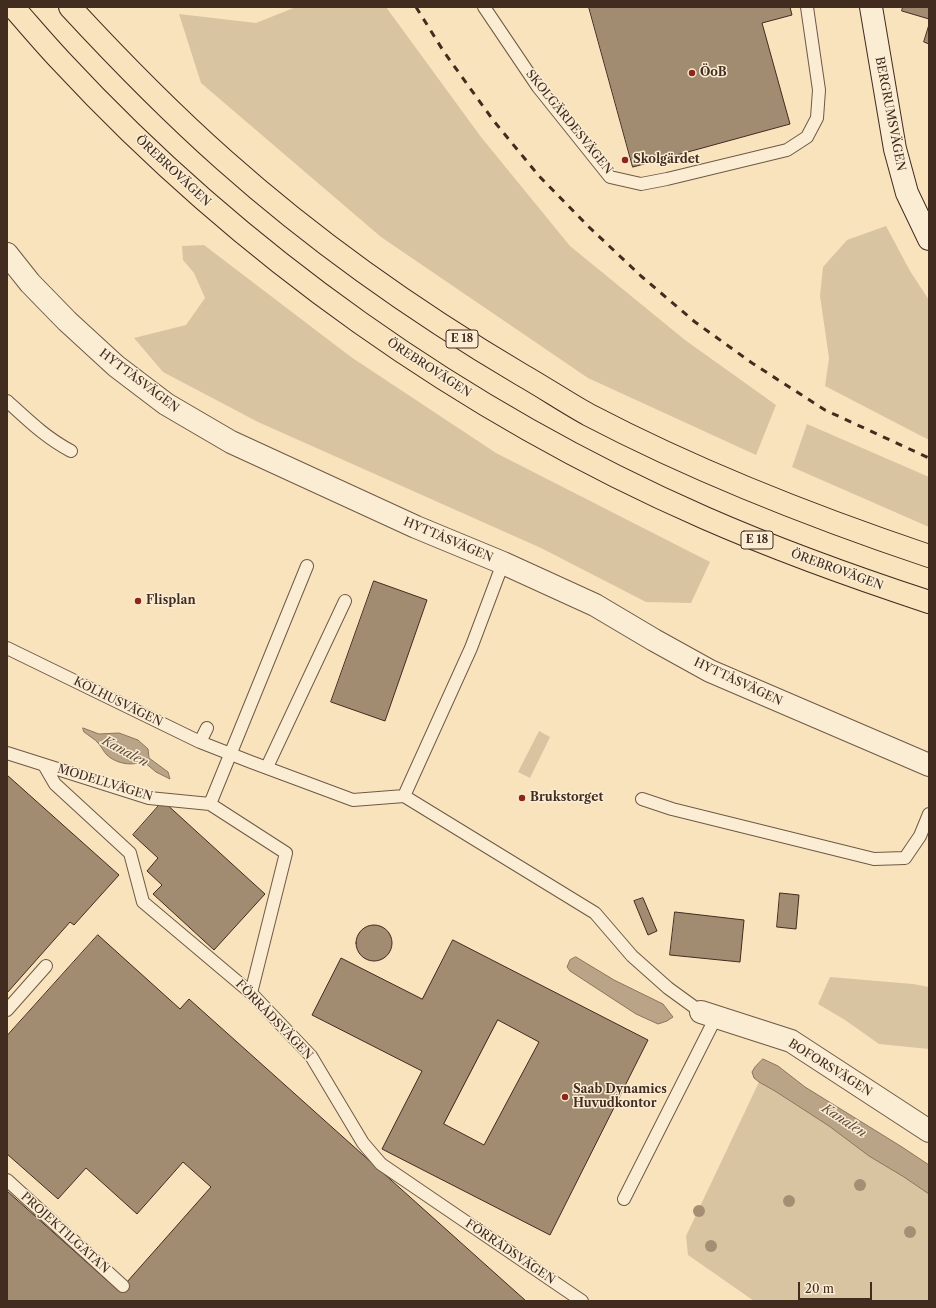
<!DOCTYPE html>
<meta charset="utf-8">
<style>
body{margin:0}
#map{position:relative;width:936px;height:1308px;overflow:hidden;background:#f8e3bd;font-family:"Libre Caslon Text",serif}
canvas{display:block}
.frame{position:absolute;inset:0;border:8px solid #422b1f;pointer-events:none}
.scale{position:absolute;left:798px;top:1282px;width:74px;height:18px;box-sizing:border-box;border:2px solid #422b1f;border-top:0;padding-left:5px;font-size:12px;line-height:14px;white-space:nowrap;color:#422b1f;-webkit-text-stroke:3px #faedd4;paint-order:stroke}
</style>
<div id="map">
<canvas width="936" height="1308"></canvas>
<div class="frame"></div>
<div class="scale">20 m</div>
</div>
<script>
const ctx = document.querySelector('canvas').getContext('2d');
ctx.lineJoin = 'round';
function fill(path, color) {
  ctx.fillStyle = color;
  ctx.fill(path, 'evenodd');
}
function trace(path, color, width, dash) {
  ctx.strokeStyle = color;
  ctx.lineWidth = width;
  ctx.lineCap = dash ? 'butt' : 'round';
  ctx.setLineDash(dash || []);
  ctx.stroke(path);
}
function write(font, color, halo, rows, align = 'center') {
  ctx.font = font + ' "Libre Caslon Text",serif';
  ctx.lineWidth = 3;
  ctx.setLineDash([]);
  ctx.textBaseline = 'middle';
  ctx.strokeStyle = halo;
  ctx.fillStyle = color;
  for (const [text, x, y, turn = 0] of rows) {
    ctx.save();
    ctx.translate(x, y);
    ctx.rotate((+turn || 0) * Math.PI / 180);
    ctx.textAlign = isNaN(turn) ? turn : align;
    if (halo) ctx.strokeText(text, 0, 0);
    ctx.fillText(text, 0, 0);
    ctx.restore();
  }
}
const green = new Path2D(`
 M296 7H386L481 137 570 246 685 340 776 405 756 455 588 378 381 237 201 83 179 14 256 23Z
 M886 226 910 271 929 300V440L825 386 829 358 820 296 823 267 847 240Z
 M204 245 351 357 496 453 710 562 691 603 646 602 541 548 258 422 163 372 134 338 186 325 205 298 194 273 183 260 182 246Z
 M807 424 929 477V527L792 467Z
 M539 731 550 737 530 778 518 772Z
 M830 977 913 984 929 987V1049L879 1044 845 1020 818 1004Z
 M759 1082 775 1091 829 1126 869 1156 904 1177 929 1194V1301H754L688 1255 686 1236Z`);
const water = new Path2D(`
 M83 728 99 734 119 733 138 740 148 749 149 758 168 772 170 779 156 772 143 761C132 767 115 763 107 755 104 752 102 748 99 744 95 739 89 736 84 732Z
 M576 957 614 980 663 1004 673 1017 667 1021 658 1024 636 1014 570 971 567 967 570 960Z
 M763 1059 778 1066 805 1087 902 1147 929 1165V1194L904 1177 869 1156 829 1126 775 1091 759 1082 754 1078 752 1072 755 1067Z`);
const building = new Path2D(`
 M589 7H790L792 15 762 23 790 124 633 167Z
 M903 7H929V19L902 11Z
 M929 25V44L924 42Z
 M374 581 427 600 385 721 331 702Z
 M7 775 119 875 74 925 70 922 7 993Z
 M163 801 265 894 214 950 153 894 162 885 147 871 158 858 133 835Z
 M780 893 799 895 796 929 777 927Z
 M643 898 657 931 648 935 634 901Z
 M675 912 744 920 740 962 670 955Z
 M356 943a18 18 0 1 1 36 0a18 18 0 1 1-36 0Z
 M98 935 180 1009 189 999 526 1301H7V1191L119 1291 211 1187 183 1162 137 1214 86 1168 58 1199 7 1154V1036Z
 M453 940 648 1040 550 1235 382 1149 422 1071 312 1015 341 958 422 999ZM498 1020 539 1042 484 1145 444 1124Z`);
const lane = new Path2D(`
 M484 7 538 87 610 177 641 184 667 179 787 150 807 137 817 118 819 90 807 7
 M7 401C28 420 46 438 71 451
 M503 563 471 648 404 796 595 913 632 956 668 988 701 1012
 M7 648 200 742 251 762 353 800 404 796
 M200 742 207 728
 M7 753 149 798 210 804 286 853 251 993
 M44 765 55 784 130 853 143 902 251 993 311 1056 363 1143 381 1164 582 1301
 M267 767 345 601
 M642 799 672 809 874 859 905 858 920 836 929 814
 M210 804 307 566
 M7 1010 46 966
 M7 1180 123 1286
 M624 1199 716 1017`);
const street = new Path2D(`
 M7 254 30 283 67 321 116 366 166 404 231 442 416 527 503 563 595 605 654 640 710 671 929 765
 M701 1012 791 1041 929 1131`);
const secondary = new Path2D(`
 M871 7 895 149 907 193 929 239`);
const highway = new Path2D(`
 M13 7C29 25 44 43 61 61 241 255 463 412 705 518 778 550 853 577 929 602
 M70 7C119 60 170 112 224 160 316 242 417 313 522 375 545 388 567 403 589 415 698 472 813 517 929 556`);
const rail = new Path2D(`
 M416 7 444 52 493 120 539 176 589 227 641 276 695 322 752 363 825 410 929 458`);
const trees = [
 [860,1185],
 [789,1201],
 [699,1211],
 [910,1232],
 [711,1246]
];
const markers = [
 [692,73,4,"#8f2418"],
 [625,160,4,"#8f2418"],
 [138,601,4,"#8f2418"],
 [522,798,4,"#8f2418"],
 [565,1097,4,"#8f2418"]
];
const shields = [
 [462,339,32],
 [757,540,32]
];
const shieldNames = [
 ["E 18",462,339],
 ["E 18",757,540]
];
const poiNames = [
 ["ÖoB",700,73],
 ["Skolgärdet",633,160],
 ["Flisplan",146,601],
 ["Brukstorget",530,798],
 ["Saab Dynamics",573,1090],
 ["Huvudkontor",573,1104]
];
const streetNames = [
 ["BERGRUMSVÄGEN",890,114,79],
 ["SKOLGÄRDESVÄGEN",569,122,51],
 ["ÖREBROVÄGEN",173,171,43],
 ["ÖREBROVÄGEN",429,368,33],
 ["HYTTÅSVÄGEN",139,381,37],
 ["HYTTÅSVÄGEN",448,540,23],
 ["ÖREBROVÄGEN",837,570,20],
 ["HYTTÅSVÄGEN",738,682,25],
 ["KOLHUSVÄGEN",118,702,26],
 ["MODELLVÄGEN",105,783,17],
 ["FÖRRÅDSVÄGEN",274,1020,46],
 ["BOFORSVÄGEN",830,1068,32],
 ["PROJEKTILGATAN",65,1233,42],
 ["FÖRRÅDSVÄGEN",510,1252,34]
];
const waterNames = [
 ["Kanalen",125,752,28],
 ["Kanalen",844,1121,33]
];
fill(green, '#d9c4a2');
fill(water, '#baa487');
trace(water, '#8a745d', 1);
fill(building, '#a18b71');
trace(building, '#422b1f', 1);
trace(lane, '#705946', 14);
trace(street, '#705946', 24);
trace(secondary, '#422b1f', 24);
trace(highway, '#422b1f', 24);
trace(lane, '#faedd4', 12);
trace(street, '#faedd4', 22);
trace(secondary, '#faedd4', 22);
trace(highway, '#f8e3bd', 22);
trace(rail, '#422b1f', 3, [7, 7]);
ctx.fillStyle = '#a48f74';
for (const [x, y] of trees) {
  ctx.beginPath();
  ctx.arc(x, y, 6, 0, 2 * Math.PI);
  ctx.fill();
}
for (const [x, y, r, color] of markers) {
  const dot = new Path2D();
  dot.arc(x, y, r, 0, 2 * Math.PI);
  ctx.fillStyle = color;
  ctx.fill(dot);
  trace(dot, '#faedd4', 1.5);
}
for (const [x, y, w] of shields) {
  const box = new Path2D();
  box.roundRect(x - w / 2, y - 9, w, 18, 3);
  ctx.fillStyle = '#faedd4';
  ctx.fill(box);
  trace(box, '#422b1f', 1);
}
write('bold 11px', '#422b1f', null, shieldNames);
write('bold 12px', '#422b1f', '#faedd4', poiNames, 'left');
write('12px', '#422b1f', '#faedd4', streetNames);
write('italic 13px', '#664f3e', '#faedd4', waterNames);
</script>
